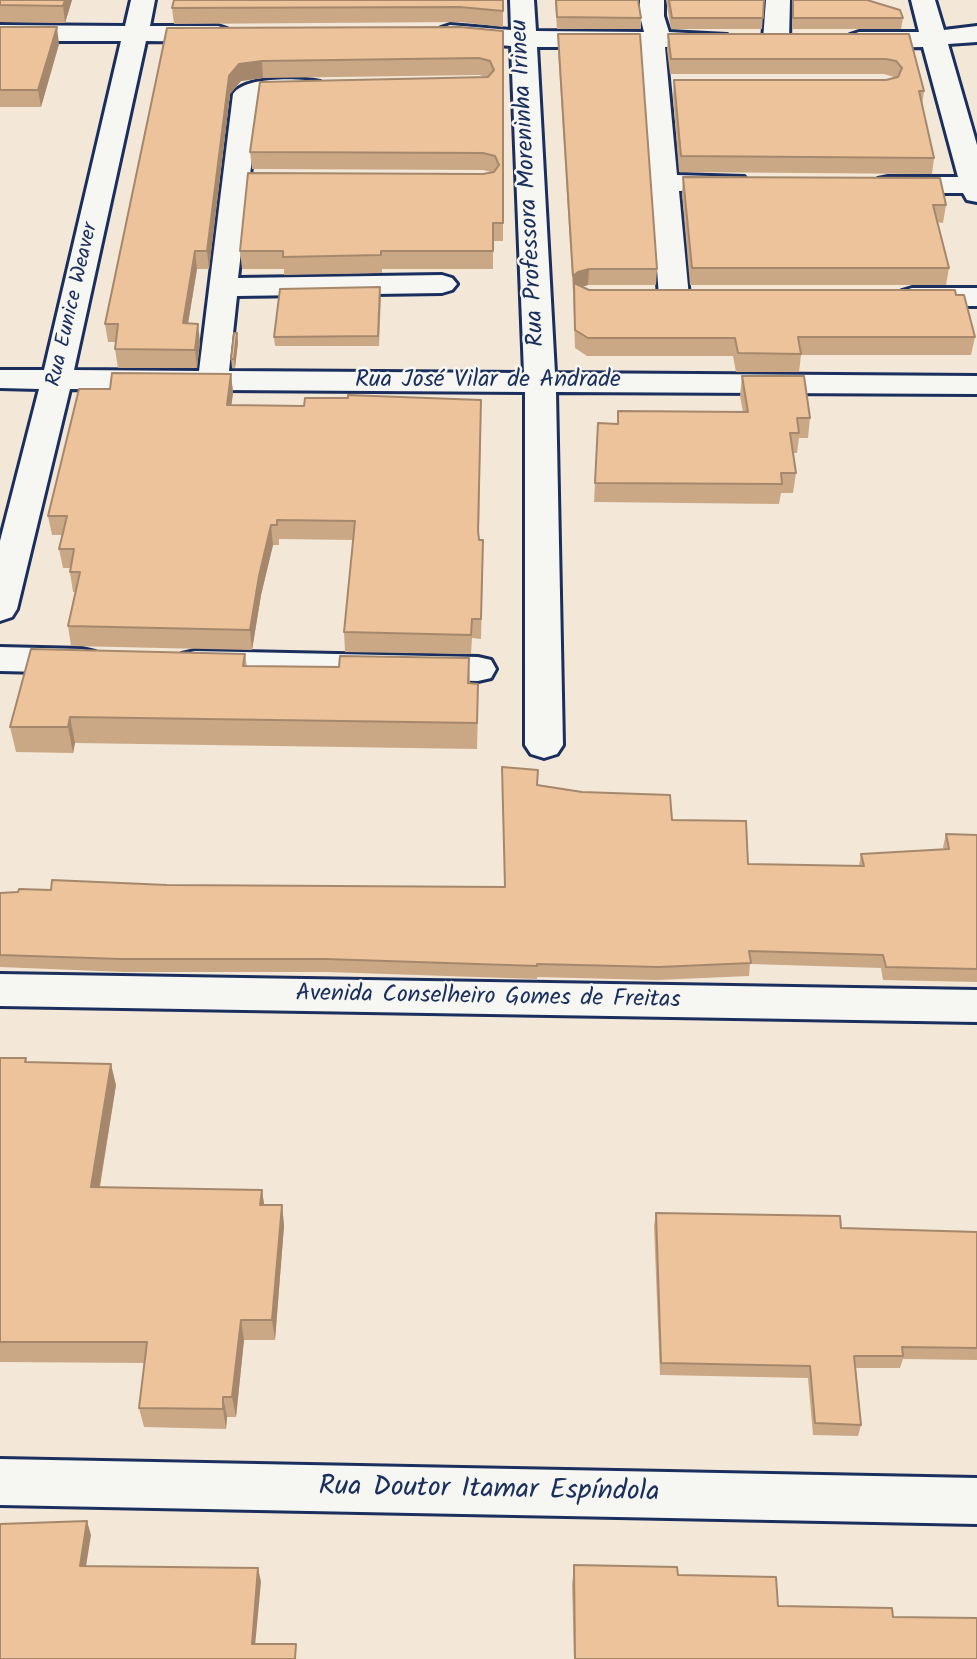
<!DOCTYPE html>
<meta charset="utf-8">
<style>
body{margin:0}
canvas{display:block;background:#f3e7d8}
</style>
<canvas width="977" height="1659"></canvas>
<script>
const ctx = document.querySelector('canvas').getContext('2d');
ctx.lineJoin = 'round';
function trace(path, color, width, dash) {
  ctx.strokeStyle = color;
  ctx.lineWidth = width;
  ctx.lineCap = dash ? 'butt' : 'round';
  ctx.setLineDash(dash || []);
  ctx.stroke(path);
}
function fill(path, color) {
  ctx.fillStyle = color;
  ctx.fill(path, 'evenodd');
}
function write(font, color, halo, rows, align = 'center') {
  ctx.font = font + ' Kalam,sans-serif';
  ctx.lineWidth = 5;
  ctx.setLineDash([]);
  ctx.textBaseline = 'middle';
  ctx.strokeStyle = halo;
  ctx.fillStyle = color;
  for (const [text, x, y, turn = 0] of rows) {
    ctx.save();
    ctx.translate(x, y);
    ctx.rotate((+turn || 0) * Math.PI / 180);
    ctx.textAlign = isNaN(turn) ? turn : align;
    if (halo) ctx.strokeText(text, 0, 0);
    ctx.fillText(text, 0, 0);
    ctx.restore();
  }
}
const minor = new Path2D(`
 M131 0H155L150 26H218L227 29 231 34 227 39 218 42 146 41 74 370 199 371 233 94C245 76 300 78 320 82L324 88 320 94 259 98 238 278 442 275 452 278 457 284 452 290 442 293 237 296 229 371 524 373 511 46 450 41 441 38 437 33 441 28 450 25 511 30 510 0H534L536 31 644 32 640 16V0H664V16L669 32 727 35 731 40 727 45 665 47 677 175 744 177 748 183 744 189 679 191 689 297 684 303 674 306 664 303 659 297 641 47H537L555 373 977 376V394L556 392 563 745 557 754 544 758 531 754 525 745V392L70 389 17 609 12 617 0 621V541L39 389 0 388V370H44L121 41H0V25L125 26Z
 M766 0H790L789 40 785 45 776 48 767 45 763 40Z
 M911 0H935L944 30 977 26V42L948 44 977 145V202L967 200 963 193H888L878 191 874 185 878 179 888 177H958L923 47 859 48 850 45 846 40 850 35 859 32H919Z
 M912 288H977V306H912L902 303 897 297 902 291Z
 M0 647 82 649 95 652 100 661 95 670 82 673 0 671Z
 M195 651 478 657 491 660 496 669 491 678 478 681 195 675 182 672 177 663 182 654Z
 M0 974 977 990V1022L0 1006Z
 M0 1459 977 1478V1524L0 1505Z`);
const wall = new Path2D(`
 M0 0H72L65 23 0 22Z
 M503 0V27L460 22 174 24 172 8Z
 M555 0H638L641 18V29H557Z
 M666 0H764L762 29H671Z
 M792 0H867L903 18 901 29H792Z
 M0 27 59 44 41 107H0Z
 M167 28 503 31V241H493V269H382V273L284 275V269H242L240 251 483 174 491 172 483 170 252 169 250 152 486 77 479 75 263 78 241 81 230 94 209 269H197L188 323 200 342 197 368H118L115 349 116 342H108L105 324Z
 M558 34 657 269 656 285H588L582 287 589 290 956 295 975 337 971 355H801L799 372H736L733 356H587L575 348 573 293 558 50Z
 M668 34H909L924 91 922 105 934 158 932 174 679 172 673 96 674 80H886L894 77 884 74H670L667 50Z
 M683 177 946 205 943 223 937 222 949 268 946 285H690L682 194Z
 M381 297 379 346H275L274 337Z
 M237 333 238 342 235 368H232L231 359Z
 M231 374 233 393 231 405 481 419 479 535 483 559 481 639 472 638 471 654 345 652 344 632 353 540 279 539V545H273L261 595 252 650 71 646 68 626 76 592H73L70 572V568H63L59 549 62 535H52L48 516 110 389Z
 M742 376 810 418 808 438H799L797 453H793L796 473 793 493H781L779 504 594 502 598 423 618 424V411L743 412 740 396Z
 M245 654 247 667H339L469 658 470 683 478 709 477 749 75 743 73 753 16 752 10 727Z
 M538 785 672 820 748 864 859 866 861 854 944 850 943 847 946 834 977 835V982L883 980 881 968 750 964 749 976 657 980 537 977V979L327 972H124L0 967V893L167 885 505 887Z
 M0 1058H26L27 1062 116 1085 100 1187 262 1190 264 1205H282L284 1226 275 1340H244L236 1417H227L226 1429 144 1427 139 1408 144 1363 0 1362Z
 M656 1213 841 1228 977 1232V1360L903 1359 900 1368H856L861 1425 858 1436 813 1435 808 1378 660 1375 654 1226Z
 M574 1565 678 1575 778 1606 893 1617 977 1659H574L572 1585Z`);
const shadedWall = new Path2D(`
 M65 0H72L65 23 63 6Z
 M57 27 59 44 41 107 38 90Z
 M262 61 263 78 241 81 230 94 209 269 207 251 229 76 239 64Z
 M195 251 197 269 185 342 183 323Z
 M589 269 588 285 577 288 574 283 573 293V276L578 272Z
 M198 324 200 342 197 368 195 350Z
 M237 333 238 342 235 368 234 359Z
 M231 374 233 393 229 424 227 405Z
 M271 525 273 545 261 595 252 650 250 630 259 576Z
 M70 717 75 743 73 753 68 727Z
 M111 1064 116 1085 96 1208 91 1187Z
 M262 1190 265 1211 260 1205Z
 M282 1205 284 1226 275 1340 272 1320Z
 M241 1320 244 1340 236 1417 232 1397Z
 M223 1397 227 1417 226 1429 223 1409Z
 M87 1521 91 1535 84 1579 80 1566Z
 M258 1568 261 1582 254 1657 252 1644Z`);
const building = new Path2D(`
 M0 0H65L63 6 0 5Z
 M174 0H503V11L460 7 172 8Z
 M556 0H638L641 18 557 17Z
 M669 0H764L763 18H672Z
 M793 0H867L900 10 903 18H793Z
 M0 27H57L38 90H0Z
 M460 27 503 31V223H493V251H381V255L283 257V251H240L248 173 483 174 494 172 499 165 495 156 483 153 250 152 260 82 488 77 494 70 490 61 479 58 262 61 239 64 229 76 207 251H195L183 323 198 324 195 350 115 349 118 324H105L167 28Z
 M558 34H640L657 269H589L578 272 573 276Z
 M668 34H909L924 91H919L934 158 681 156 674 80H886L898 77 902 68 896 61 886 59H671Z
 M683 177 940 178 946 205H933L949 268H692Z
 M574 283 589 290H955L956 295H964L975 337H798L801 354 738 353 735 338H588L575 330Z
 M380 287 378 336 274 337 280 289Z
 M234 333H237L234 359H231Z
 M112 373 231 374 227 405 304 406 305 398H348V395L481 400 478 530 479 540H483L481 619H472L471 635 344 632 355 521 277 520V525H271L259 576 250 630 68 626 80 572H70L74 549H59L67 516H48L79 389H110Z
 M742 376H804L810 418H797L799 433H790L796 473H781L782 484 595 483 598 423 618 424V411L748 412Z
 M31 649 245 654 243 666 339 667 340 656 469 658 468 683 478 684 477 723 70 717 68 727H10Z
 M502 767 538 770 537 785 582 792 670 795 672 820 746 821 748 864 864 866 861 854 949 849 946 834 977 835V969L886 967 883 955 749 951 751 963 659 967 537 964V966L326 959H121L0 955V893L18 892 19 889 51 890 52 880 167 885 505 887Z
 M0 1058H26L25 1062 111 1064 91 1187 262 1190 260 1205H282L272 1320H241L232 1397H223V1409L139 1408 147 1342H0Z
 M656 1213 840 1216 841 1228 977 1232V1348L902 1347 903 1356H854L861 1425 815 1423 810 1366 661 1363Z
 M87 1521 80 1566 258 1568 252 1644H296L295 1659H0V1524Z
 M574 1565 677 1567 678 1575 776 1577 778 1606 892 1608 893 1617 977 1618V1659H575Z`);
const farStreetnames = [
 ["Rua Eunice Weaver",74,305,-77]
];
const streetNames = [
 ["Rua Professora Moreninha Irineu",530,183,-93],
 ["Rua José Vilar de Andrade",488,382],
 ["Avenida Conselheiro Gomes de Freitas",488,999,1]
];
const nearStreetnames = [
 ["Rua Doutor Itamar Espíndola",489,1492,1]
];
trace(minor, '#1b2f5e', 6);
fill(minor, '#f6f6f2');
fill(wall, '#cba885');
fill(shadedWall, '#a5886c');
fill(building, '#ecc39b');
trace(building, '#a5886c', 2);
write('21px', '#1b2f5e', '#f6f6f2', farStreetnames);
write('24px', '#1b2f5e', '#f6f6f2', streetNames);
write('28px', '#1b2f5e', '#f6f6f2', nearStreetnames);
</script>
